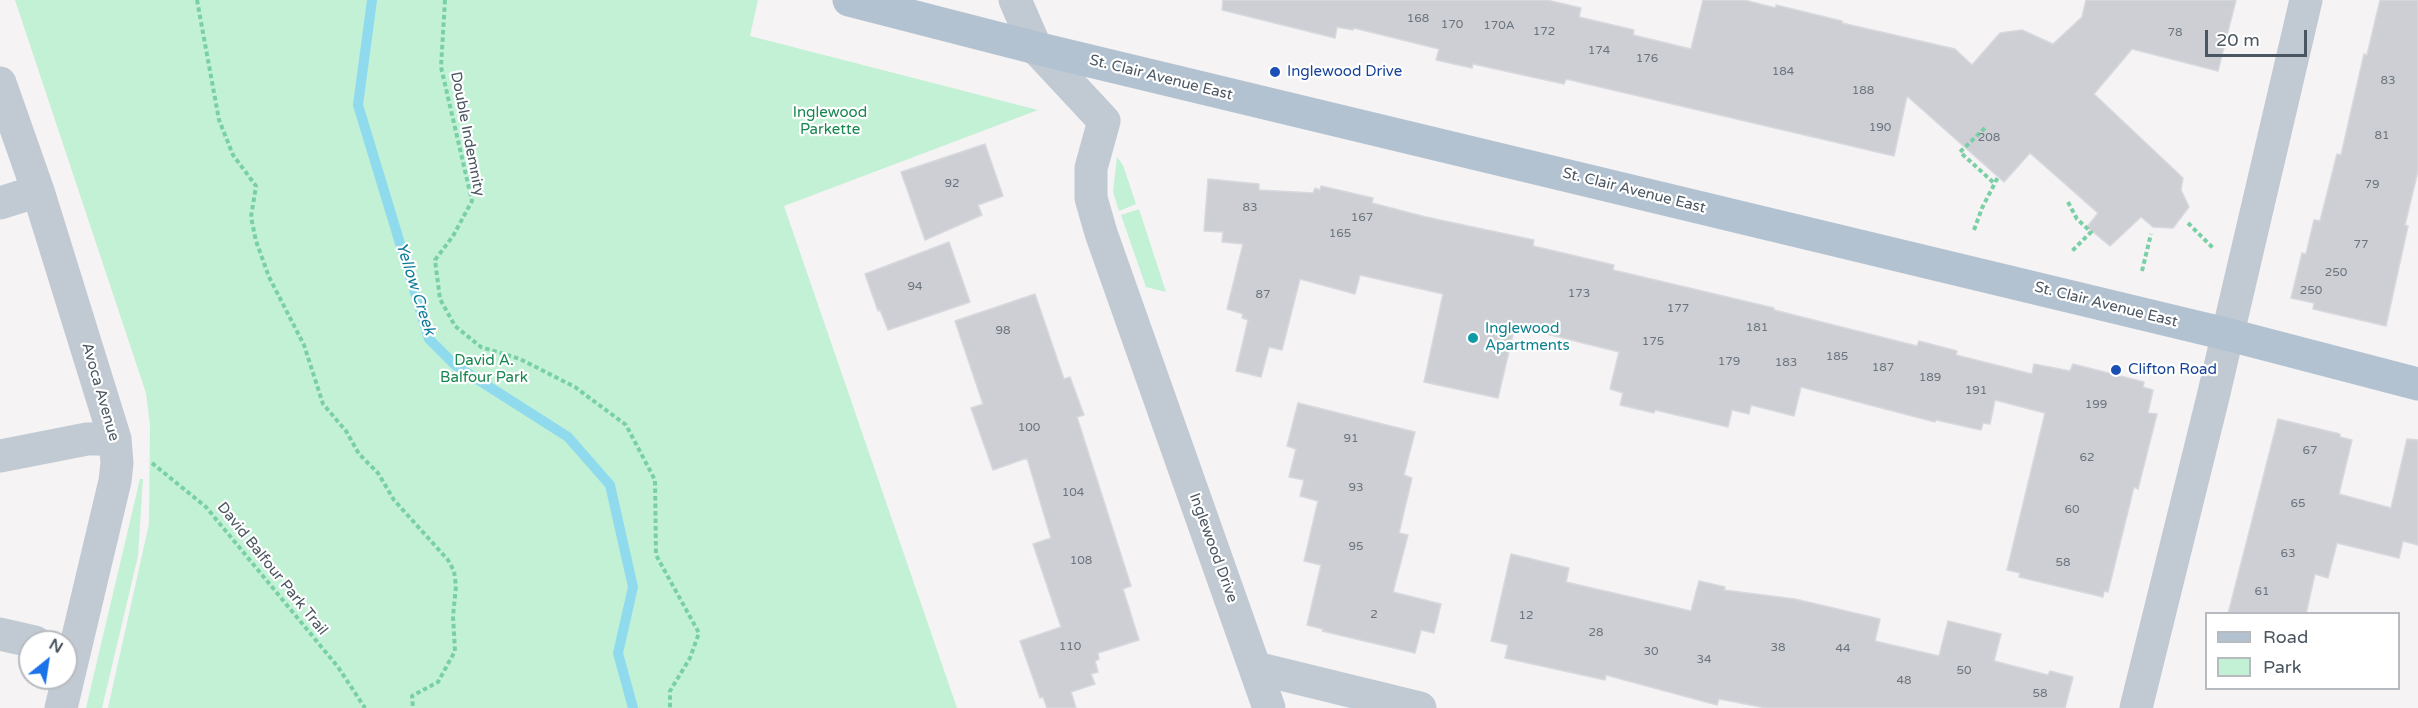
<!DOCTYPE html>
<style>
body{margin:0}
#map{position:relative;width:2418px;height:708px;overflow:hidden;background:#f5f3f3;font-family:"Varela Round",sans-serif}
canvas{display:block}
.legend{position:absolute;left:2205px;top:612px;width:195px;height:78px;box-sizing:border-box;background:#fff;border:2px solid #b7bbc0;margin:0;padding:8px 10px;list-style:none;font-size:18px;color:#4a5661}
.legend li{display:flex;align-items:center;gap:12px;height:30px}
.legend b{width:30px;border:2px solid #b7bbc0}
.north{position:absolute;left:18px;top:630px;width:60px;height:60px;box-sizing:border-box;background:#fff;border:2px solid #b7bbc0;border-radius:50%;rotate:30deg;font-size:16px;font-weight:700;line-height:24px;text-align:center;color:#4a5661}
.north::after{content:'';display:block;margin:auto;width:21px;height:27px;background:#1a73e8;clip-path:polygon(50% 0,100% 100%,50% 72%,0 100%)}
.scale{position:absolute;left:2205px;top:30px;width:102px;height:27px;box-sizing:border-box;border:3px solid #4a5661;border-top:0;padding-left:8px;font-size:18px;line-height:21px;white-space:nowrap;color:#4a5661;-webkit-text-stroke:4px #fff;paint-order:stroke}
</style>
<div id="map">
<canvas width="2418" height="708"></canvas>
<ul class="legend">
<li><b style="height:8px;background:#b3c2d1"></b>Road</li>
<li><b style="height:16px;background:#c3f1d5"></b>Park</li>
</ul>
<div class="north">N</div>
<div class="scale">20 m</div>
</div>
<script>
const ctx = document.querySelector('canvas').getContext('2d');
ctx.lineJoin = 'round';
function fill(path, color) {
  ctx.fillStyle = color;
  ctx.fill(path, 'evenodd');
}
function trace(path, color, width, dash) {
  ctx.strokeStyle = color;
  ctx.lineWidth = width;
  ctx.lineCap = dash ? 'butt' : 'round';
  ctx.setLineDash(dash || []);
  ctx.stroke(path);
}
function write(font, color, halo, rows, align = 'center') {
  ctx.font = font + ' "Varela Round",sans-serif';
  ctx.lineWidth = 4.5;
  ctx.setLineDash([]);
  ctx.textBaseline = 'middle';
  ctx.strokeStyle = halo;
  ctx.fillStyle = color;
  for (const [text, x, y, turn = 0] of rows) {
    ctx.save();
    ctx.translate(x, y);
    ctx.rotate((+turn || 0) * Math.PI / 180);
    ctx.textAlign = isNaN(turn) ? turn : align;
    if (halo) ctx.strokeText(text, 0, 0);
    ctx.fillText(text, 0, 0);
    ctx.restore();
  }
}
const green = new Path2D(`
 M15 0H758L750 36 1038 110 784 206 957 708H108L149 524 150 425 146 393Z
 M1117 157 1123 165 1136 204 1119 211 1113 192Z
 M1139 209 1166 292 1146 287 1121 215Z
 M140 479H143L138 556 102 708H86Z`);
const stream = new Path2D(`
 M372 0 358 105 429 339 455 365 568 437 610 485 633 587 618 653 633 708`);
const building = new Path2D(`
 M1223 0H1547L1581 8 1579 17 1634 30 1633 35 1691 49 1703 0H1744L1776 8V5L1842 21V23L1955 49 1972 65 2000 33 2022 30 2053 44 2082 17 2086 0H2236L2218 71 2132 49 2094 94 2183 178 2181 190 2189 207 2173 228 2153 227 2141 217 2110 246 2087 227 2098 213 2030 153 2004 182 1907 96 1894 156 1566 79 1564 84 1473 64 1472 68 1436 60 1439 49 1354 28 1353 30 1337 27 1335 38 1319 34 1222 10Z
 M2380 0H2418V171L2405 225 2408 226 2386 326 2313 309 2314 303 2291 298 2302 253 2306 254 2314 220 2320 221 2337 154 2341 155 2364 54 2367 55Z
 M985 144 1003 196 978 205 982 215 925 240 901 172Z
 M1208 179 1259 184V190L1313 193 1315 188 1320 190 1321 186 1373 198 1372 203 1426 217 1534 240 1533 246 1614 265 1613 270 1774 308V310L1917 346 1919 341 1957 351 1956 355 2032 374 2034 364 2070 371 2073 364 2144 382 2143 387 2153 390 2148 413 2157 414 2138 489 2134 487 2108 592 2104 591 2103 597 2019 577 2020 573 2007 570 2045 413 1995 400 1990 424 1983 423 1981 430 1936 420 1935 422 1801 387 1794 416 1751 405 1749 414 1732 410 1728 427 1655 410 1654 413 1620 405 1623 393 1610 389 1619 352 1515 326 1498 398 1424 382 1443 294 1360 275 1355 294 1300 279 1282 350 1269 347 1261 377 1236 371 1248 320 1242 318 1243 314 1227 309 1243 244 1222 242 1223 232 1204 231Z
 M949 242 970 302 888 330 880 310 878 311 865 274Z
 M1035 294 1064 379 1070 377 1084 415 1077 417 1131 586 1123 589 1139 640 1098 653 1099 659 1095 661 1098 672 1091 674 1095 684 1071 692 1076 708H1047L1043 697 1040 698 1020 641 1061 627 1033 544 1051 538 1027 458 993 470 971 408 983 404 955 321Z
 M1298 403 1415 432 1404 475 1412 478 1399 533 1408 535 1393 592 1441 604 1434 633 1421 630 1415 653 1322 631 1323 629 1307 625 1321 565 1304 561 1318 501 1300 496 1304 480 1289 477 1296 449 1287 446Z
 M2278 419 2340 434V437L2352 440 2339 494 2391 508 2407 439 2418 440V545L2403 541 2399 558 2337 543 2328 578 2315 574 2306 614H2228Z
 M1511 554 1569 568 1566 582 1691 611 1699 581 1725 587 1724 590 1795 599 1880 619 1875 641 1939 656 1948 621 2001 634 1994 661 2048 675 2050 671 2073 677 2065 708H1766L1719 699 1717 705 1606 675 1605 680 1505 658 1508 645 1491 641Z`);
const path = new Path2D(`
 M197 0 219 120 233 155 256 186 251 217 256 241 269 277 304 345 323 404 346 431 359 454 378 473 394 500 448 560 454 571 456 586 453 616 455 651 438 682 412 696 413 708
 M445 0 441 67 472 201 453 236 435 260 440 299 455 326 481 347 520 359 575 387 626 425 655 480 656 555 699 633 690 658 670 691V708
 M1985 128 1960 152 1994 183
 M2068 202 2077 219 2091 232 2071 252
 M2188 223 2213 248
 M1974 230 1982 208 1998 177
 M2142 271 2151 234
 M152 463 206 507 338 667 365 708`);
const minor = new Path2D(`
 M1015 0 1036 48 1104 121 1091 168V198L1101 233 1269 708
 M0 83 38 191 115 439 117 463 115 481 61 708
 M0 203 38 191
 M0 456 87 439H115
 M0 634 35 642
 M1256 668 1420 708
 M2136 708 2213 397 2306 0`);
const major = new Path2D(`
 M849 0 1036 48 2226 334 2418 384`);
const markers = [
 [1275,72,6,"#1a4fb4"],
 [1473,338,6,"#0f9aa8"],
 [2116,370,6,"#1a4fb4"]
];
const numberNames = [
 ["168",1418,19],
 ["170",1452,25],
 ["170A",1499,26],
 ["172",1544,32],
 ["78",2175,33],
 ["174",1599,51],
 ["176",1647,59],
 ["184",1783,72],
 ["83",2388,81],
 ["188",1863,91],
 ["190",1880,128],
 ["81",2382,136],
 ["208",1989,138],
 ["92",952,184],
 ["79",2372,185],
 ["83",1250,208],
 ["167",1362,218],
 ["165",1340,234],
 ["77",2361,245],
 ["250",2336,273],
 ["94",915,287],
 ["250",2311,291],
 ["173",1579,294],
 ["87",1263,295],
 ["177",1678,309],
 ["181",1757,328],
 ["98",1003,331],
 ["175",1653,342],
 ["185",1837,357],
 ["179",1729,362],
 ["183",1786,363],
 ["187",1883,368],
 ["189",1930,378],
 ["191",1976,391],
 ["199",2096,405],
 ["100",1029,428],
 ["91",1351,439],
 ["67",2310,451],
 ["62",2087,458],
 ["93",1356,488],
 ["104",1073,493],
 ["65",2298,504],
 ["60",2072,510],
 ["95",1356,547],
 ["63",2288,554],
 ["108",1081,561],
 ["58",2063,563],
 ["61",2262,592],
 ["2",1374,615],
 ["12",1526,616],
 ["28",1596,633],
 ["110",1070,647],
 ["38",1778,648],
 ["44",1843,649],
 ["30",1651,652],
 ["34",1704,660],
 ["50",1964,671],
 ["48",1904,681],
 ["58",2040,694]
];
const transitNames = [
 ["Inglewood Drive",1287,72],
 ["Clifton Road",2128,370]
];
const streetNames = [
 ["St. Clair Avenue East",1161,78,14],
 ["Double Indemnity",467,134,79],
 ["St. Clair Avenue East",1634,191,14],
 ["St. Clair Avenue East",2106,305,14],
 ["Avoca Avenue",100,392,74],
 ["Inglewood Drive",1213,548,70],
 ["David Balfour Park Trail",272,569,51]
];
const parkNames = [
 ["Inglewood",830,113],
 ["Parkette",830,130],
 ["David A.",484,361],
 ["Balfour Park",484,378]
];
const cultureNames = [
 ["Inglewood",1485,329],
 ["Apartments",1485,346]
];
const waterNames = [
 ["Yellow Creek",415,289,72]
];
fill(green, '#c3f1d5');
trace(stream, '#90daee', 10);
fill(building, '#cdcfd5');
trace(building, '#d7d9de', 1.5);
trace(path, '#7ad0a6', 4, [4.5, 3]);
trace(minor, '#c1cad2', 33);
trace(major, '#b3c2d1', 33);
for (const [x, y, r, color] of markers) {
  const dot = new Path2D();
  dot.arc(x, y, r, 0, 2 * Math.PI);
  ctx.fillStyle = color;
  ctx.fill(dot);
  trace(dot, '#fff', 2);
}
write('12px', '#6b747e', null, numberNames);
write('15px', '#164399', '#fff', transitNames, 'left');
write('15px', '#4a5661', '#fff', streetNames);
write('15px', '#17864f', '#fff', parkNames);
write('15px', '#0d838f', '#fff', cultureNames, 'left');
write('italic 16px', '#0c7c9b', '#fff', waterNames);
</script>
